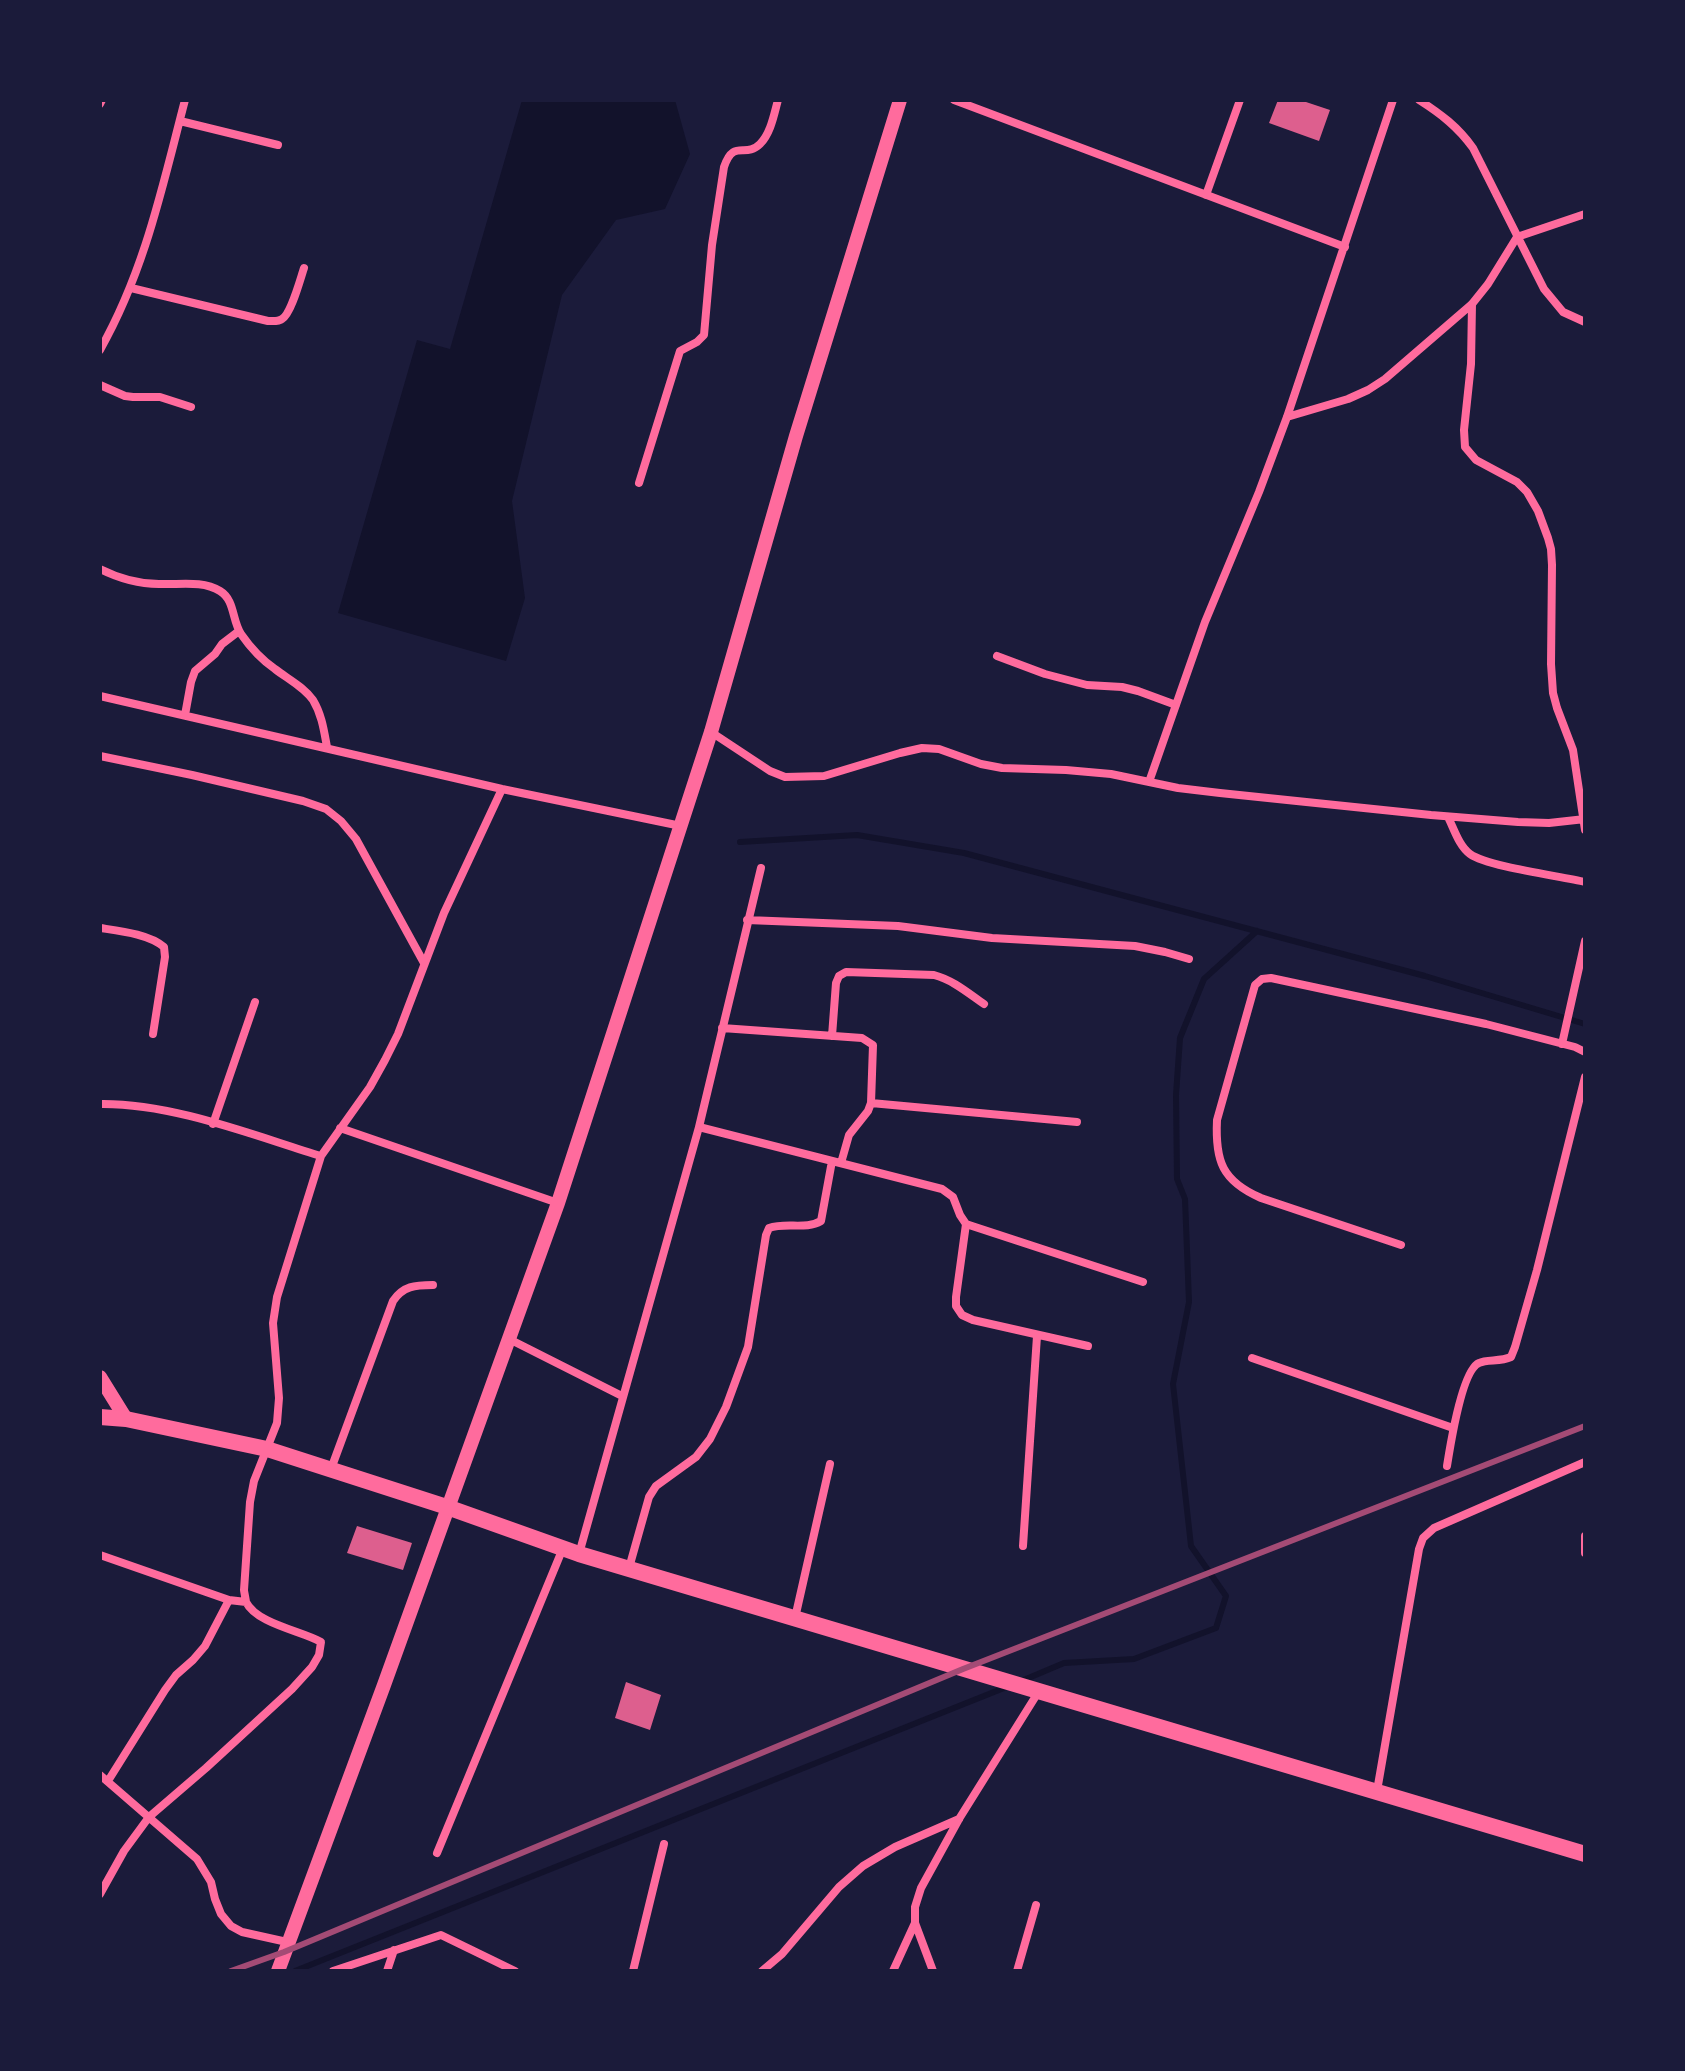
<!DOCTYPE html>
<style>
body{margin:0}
#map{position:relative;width:1685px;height:2071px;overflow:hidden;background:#1b1b3a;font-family:Jost,sans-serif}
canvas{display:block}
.frame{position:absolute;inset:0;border:102px solid #1b1b3a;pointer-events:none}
</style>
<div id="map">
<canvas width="1685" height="2071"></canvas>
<div class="frame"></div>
</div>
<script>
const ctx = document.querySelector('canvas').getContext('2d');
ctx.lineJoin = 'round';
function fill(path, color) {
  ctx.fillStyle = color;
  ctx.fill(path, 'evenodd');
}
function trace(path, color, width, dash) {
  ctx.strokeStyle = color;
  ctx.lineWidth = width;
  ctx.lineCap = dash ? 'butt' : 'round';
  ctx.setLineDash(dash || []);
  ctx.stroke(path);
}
const water = new Path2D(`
 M522 100H675L690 154 665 209 616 220 562 295 512 501 525 598 506 661 338 613 417 340 450 349Z`);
const stream = new Path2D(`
 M740 842 857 835 964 853 1425 976 1585 1024
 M1019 1682 1064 1663 1134 1659 1216 1628 1226 1596 1191 1546 1173 1384 1189 1302 1185 1199 1177 1179 1176 1095 1180 1038 1204 979 1257 931
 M295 1971 1009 1686`);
const building = new Path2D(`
 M1278 100H1300L1330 110 1319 141 1269 123Z
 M357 1526 412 1543 403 1570 347 1553Z
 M626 1682 661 1695 650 1730 615 1718Z`);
const minor = new Path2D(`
 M954 100 1345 247
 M1419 100C1441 114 1458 127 1473 148L1544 289 1563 312 1585 322
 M100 104 102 100
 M180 121 278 145
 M1206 195 1240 100
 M131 288 268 321C272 321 278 322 282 319 291 314 300 280 304 268
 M1472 304 1471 364 1464 430 1465 447 1476 460 1517 482 1527 492 1538 511 1548 538 1551 549 1552 565 1551 664 1553 693 1557 708 1573 750 1585 830
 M100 350C145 270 162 188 185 100
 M100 385 125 396 133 397H160L191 407
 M1287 417 1348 399 1368 390 1385 379 1472 304 1488 284 1517 237 1585 214
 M639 483 680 351 697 342 704 335 712 245 724 167C734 138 745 159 760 144 771 133 774 114 778 100
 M100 569C118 578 139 584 159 584 179 585 202 580 220 591 235 600 232 621 241 634 250 647 262 660 275 669 288 679 304 687 313 700 322 715 324 731 327 747
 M997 656 1045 674 1087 685 1122 687 1138 691 1176 705
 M100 696 502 789 681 826
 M185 715 191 682 195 671 215 654 222 644 239 631
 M711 732 770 771 785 777 824 776 900 753 922 748 939 749 981 764 1002 768 1066 770 1111 774 1178 788 1220 793 1431 815 1518 822 1549 823 1585 819
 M100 756 192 775 303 801 326 809 341 821 356 839 424 963
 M1149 782 1205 622 1259 492 1287 417 1393 100
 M1448 817C1454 829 1459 846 1470 854 1488 867 1560 876 1585 882
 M761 868 699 1127 942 1189 953 1197 960 1215 966 1224 1143 1282
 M747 920 898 926 992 938 1135 946 1165 952 1189 959
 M100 928C120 931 149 934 164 947L165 957 153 1034
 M722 1028 862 1038 873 1045 871 1103 868 1111 849 1135 841 1163
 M832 1036 836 983 839 976 846 972 934 975C953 980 968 993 984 1004
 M1562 1044 1585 941
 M871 1103 1077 1122
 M100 1104C172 1103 252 1135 321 1156
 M213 1124 255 1002
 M340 1128 558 1203
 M966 1224 956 1297V1306L962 1315 973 1320 1088 1346
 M1401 1245 1261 1198C1222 1181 1215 1161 1217 1120L1255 985 1262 979 1271 978 1486 1024 1575 1047 1585 1052
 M509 1339 622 1396
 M1252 1358 1453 1428
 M1447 1466C1450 1447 1462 1370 1479 1363 1487 1359 1500 1362 1511 1357L1515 1347 1537 1270 1585 1077
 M331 1469 393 1301C403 1286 415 1285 433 1285
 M1585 1536V1553
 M1023 1546 1037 1336
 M579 1554 699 1127
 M100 1555 229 1600 246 1602
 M629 1568 649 1497 656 1486 696 1457 710 1439 726 1407 748 1347 766 1235 769 1228C786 1222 806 1230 821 1221L832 1161
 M795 1618 830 1464
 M100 1775 197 1859 211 1882 215 1899 221 1914 231 1926 242 1932 287 1942
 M108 1781 165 1690 176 1675 193 1660 205 1646 229 1600
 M1377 1791 1419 1549 1423 1538 1434 1528 1585 1462
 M437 1853 563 1548
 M100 1894 124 1851 149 1817 206 1768 292 1689 312 1667 319 1655 321 1642C302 1631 257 1624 246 1602 246 1601 244 1591 244 1590L250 1502 254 1481 277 1423 279 1398 273 1323 277 1297 321 1156 370 1087 385 1060 398 1034 444 913 502 789
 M333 1971 441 1935 515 1971
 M387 1971 394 1950
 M633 1971 664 1844
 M762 1971 782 1954 839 1887 863 1866 895 1847 959 1819
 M893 1971 915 1923
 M933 1971 915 1923V1907L921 1888 959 1819 1039 1691
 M1017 1971 1036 1905`);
const tertiary = new Path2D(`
 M100 1377 126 1419
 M278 1971 384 1685 558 1203 711 732 796 436 900 100`);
const primary = new Path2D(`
 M100 1417 126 1419 267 1449 447 1507 579 1554 1585 1854`);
const rail = new Path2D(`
 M231 1971 284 1952 963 1669 1585 1426`);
fill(water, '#12122b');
trace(stream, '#12122b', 6);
fill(building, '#dd5f8e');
trace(minor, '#ff6b9d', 8);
trace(tertiary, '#ff6b9d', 14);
trace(primary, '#ff6b9d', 16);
trace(rail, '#a44b75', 6);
</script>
